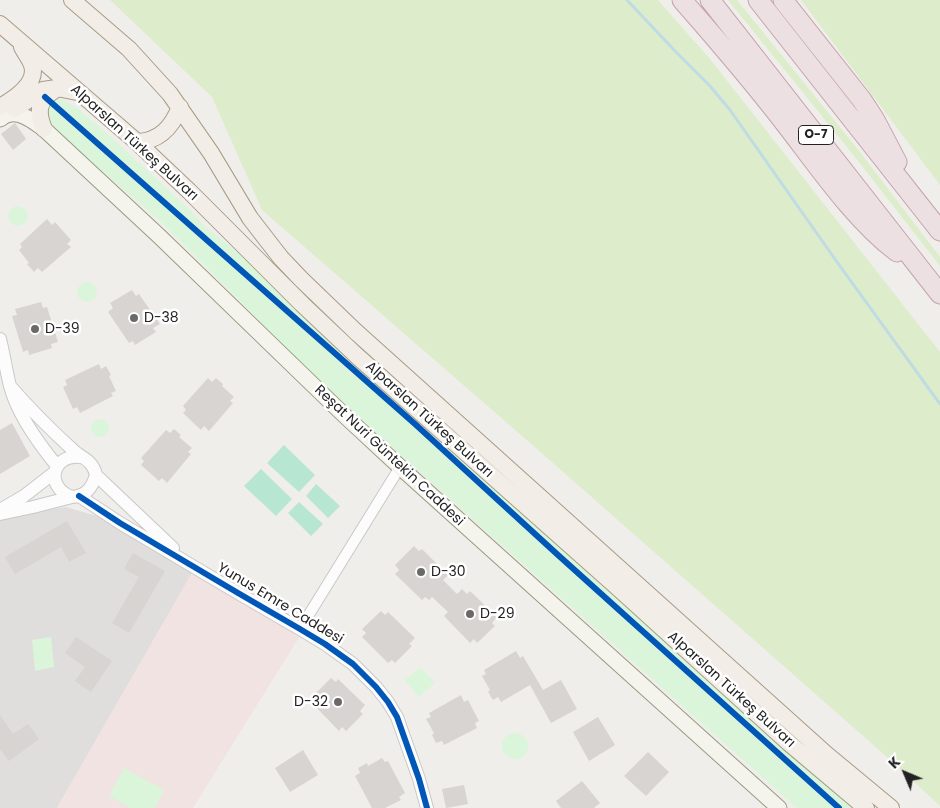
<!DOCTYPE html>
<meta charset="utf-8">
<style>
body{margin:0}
#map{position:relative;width:940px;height:808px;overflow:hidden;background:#f0eeeb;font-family:Poppins,sans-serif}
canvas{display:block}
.north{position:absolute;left:880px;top:748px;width:50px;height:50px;-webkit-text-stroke:4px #fff;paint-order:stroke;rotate:315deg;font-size:14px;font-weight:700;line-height:20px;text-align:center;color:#222}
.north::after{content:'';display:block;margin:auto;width:18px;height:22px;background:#222;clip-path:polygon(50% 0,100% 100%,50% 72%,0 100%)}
</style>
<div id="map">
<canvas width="940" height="808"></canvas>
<div class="north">K</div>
</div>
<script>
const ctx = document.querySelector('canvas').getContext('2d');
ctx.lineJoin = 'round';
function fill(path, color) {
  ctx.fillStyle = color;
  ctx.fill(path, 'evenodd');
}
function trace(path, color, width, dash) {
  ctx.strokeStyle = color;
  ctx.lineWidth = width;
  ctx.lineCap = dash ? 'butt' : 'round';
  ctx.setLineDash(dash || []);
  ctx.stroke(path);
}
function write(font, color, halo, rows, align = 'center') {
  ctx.font = font + ' Poppins,sans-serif';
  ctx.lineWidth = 5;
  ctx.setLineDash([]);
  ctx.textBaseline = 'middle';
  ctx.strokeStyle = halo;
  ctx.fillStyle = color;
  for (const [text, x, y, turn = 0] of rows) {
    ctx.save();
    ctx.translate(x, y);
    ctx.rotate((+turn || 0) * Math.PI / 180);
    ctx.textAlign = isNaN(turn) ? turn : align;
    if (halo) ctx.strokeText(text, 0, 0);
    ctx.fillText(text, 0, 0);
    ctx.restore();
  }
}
const residential = new Path2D(`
 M66 507 97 516 192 573 57 808H0V518L27 513Z`);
const commercial = new Path2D(`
 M192 573 300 636 193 808H57Z`);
const grass = new Path2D(`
 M110 0H658L710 59 940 352V806L887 757 537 449 262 210 212 97Z
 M728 0H737L860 152 940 257V266L855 157Z
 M801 0H940V185Z`);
const park = new Path2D(`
 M59 98 76 107 101 128 149 172 195 215 204 226 245 258 318 330 422 425 560 546 722 694 855 808H797L358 417 314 375 163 224 59 133 48 117 49 103Z
 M8 216a10 10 0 1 1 20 0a10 10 0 1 1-20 0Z
 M77 292a10 10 0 1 1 20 0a10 10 0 1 1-20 0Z
 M91 428a9 9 0 1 1 18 0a9 9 0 1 1-18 0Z
 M51 637 54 667 35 671 32 640Z
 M421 667 435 683 419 697 405 680Z
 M502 746a13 13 0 1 1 26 0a13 13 0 1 1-26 0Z
 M124 768 164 790 155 808H131L109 796Z`);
const pitch = new Path2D(`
 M284 445 315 475 299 492 267 463Z
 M261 469 292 499 276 516 244 486Z
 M316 484 340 506 328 518 306 496Z
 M299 502 323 524 311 536 288 513Z`);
const stream = new Path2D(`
 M627 0 675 51 710 86 730 110 837 262 940 404`);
const building = new Path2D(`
 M15 123 26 139 13 150 1 134Z
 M47 219 52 225 55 222 71 240 67 244 71 247 42 272 38 268 34 272 27 264 29 263 19 250 22 247 20 244Z
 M132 290 136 296 139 294 160 324 153 328 156 332 135 345 133 341 129 343 108 312 113 308 110 303Z
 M41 302 43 308 47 307 58 342 51 344 52 348 29 355 28 350 23 352 12 316 17 315 15 309Z
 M99 364 101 369 106 366 111 375 109 376 116 391 111 393 113 396 80 413 77 407 73 409 63 387 67 385 65 380Z
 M208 378 212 382 216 378 223 384 222 386 234 397 230 401 233 403 209 431 204 426 201 430 183 413 186 410 183 406Z
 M12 423 30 456 0 474V430Z
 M174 429 181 435 179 437 192 448 188 452 191 454 167 483 162 478 159 481 141 465 144 461 141 458 166 430 170 433Z
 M67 521 86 553 69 562 61 547 15 574 5 557Z
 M414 546 419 551 422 549 448 575 443 580 457 594 462 589 467 594 470 591 497 617 492 623 495 626 477 643 474 639 470 643 444 616 448 612 432 597 429 600 425 597 422 600 395 574 399 570 395 565Z
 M133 553 165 571 129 633 112 623 139 577 124 569Z
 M381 611 385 615 388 612 415 638 409 644 412 646 395 663 392 660 388 663 362 637 366 633 362 629Z
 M76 637 112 661 91 692 75 681 85 667 65 653Z
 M516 651 520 658 523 656 543 690 561 680 577 709 551 723 530 685 501 702 498 697 493 700 488 692 490 690 482 676 486 674 484 670Z
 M331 678 336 682 338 679 365 705 360 711 363 714 346 731 342 727 339 731 313 704 317 700 313 696Z
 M461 695 464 702 468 700 479 721 475 723 477 728 444 745 442 741 436 743 432 735 434 733 426 719 431 717 429 713Z
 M0 715 13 734 28 724 39 739 9 761 0 749Z
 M598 717 615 745 589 761 573 732Z
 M303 750 318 775 290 792 275 768Z
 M648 752 669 772 646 796 624 776Z
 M382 758 385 762 388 761 405 793 399 797 401 800 385 808H372L355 776 360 773 358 768 367 763 368 766Z
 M582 781 600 803 594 808H561L556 801Z
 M464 785 468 804 446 808 442 789Z`);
const minor = new Path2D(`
 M300 629 400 467`);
const tertiary = new Path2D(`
 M0 339C4 355 6 370 10 386 17 413 39 444 57 466
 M10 386C30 409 51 430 73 450 78 455 85 458 89 462 93 466 95 470 96 475L173 548
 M79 496 120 523 238 593 300 629 325 644 353 664 376 687 388 702 397 717 419 779 427 808
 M72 497C45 488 51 454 80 457
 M0 510 24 496 55 472
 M0 514 33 507 72 497C86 496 92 488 96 475`);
const secondary = new Path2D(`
 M0 119C2 118 4 116 7 115 20 110 34 122 44 129L159 236 345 416 400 467 779 808`);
const primary = new Path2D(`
 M72 0 129 49 170 94 211 153 250 218 267 240 281 258 301 279 355 331 827 755 891 808
 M0 24 137 142 189 191 302 304 357 356 616 586 789 743 866 808
 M0 107C14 99 38 84 32 65 30 59 25 53 22 47
 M15 109 43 90 57 88 77 92
 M44 129C36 110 39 100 56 89
 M137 142C160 141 172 127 180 107`);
const motorway = new Path2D(`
 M682 0C718 41 754 83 787 126 820 169 855 220 897 252
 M710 0 940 294
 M758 0 940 231
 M783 0 862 100 875 120 897 162`);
const cycleway = new Path2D(`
 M45 97 415 424 558 555 839 808
 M79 496 120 523 238 593 300 629 325 644 353 664 376 687 388 702 397 717 419 779 427 808`);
const markers = [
 [134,318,5,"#6a6968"],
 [35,329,5,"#6a6968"],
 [421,572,5,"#6a6968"],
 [470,614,5,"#6a6968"],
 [338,702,5,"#6a6968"]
];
const shields = [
 [816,135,35]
];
const shieldNames = [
 ["O-7",816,135]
];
const streetNames = [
 ["Alparslan Türkeş Bulvarı",134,143,42],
 ["Alparslan Türkeş Bulvarı",429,420,42],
 ["Reşat Nuri Güntekin Caddesi",389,456,43],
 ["Yunus Emre Caddesi",280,604,31],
 ["Alparslan Türkeş Bulvarı",731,690,42]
];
const poiNames = [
 ["D-38",144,318],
 ["D-39",45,329],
 ["D-30",431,572],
 ["D-29",480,614],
 ["D-32",328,702,"right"]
];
fill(residential, '#dfdedc');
fill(commercial, '#f1e3e1');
fill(grass, '#ddeccb');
fill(park, '#daf5da');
fill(pitch, '#b7e6d2');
trace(stream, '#bfdbe3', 3);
fill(building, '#d7d4d2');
trace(minor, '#c9c8c7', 12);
trace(tertiary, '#c9c8c7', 14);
trace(secondary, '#999a82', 17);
trace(primary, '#a79c86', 18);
trace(motorway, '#c5a2ac', 21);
trace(minor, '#fdfcfc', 10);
trace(tertiary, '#fdfcfc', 12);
trace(secondary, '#f4f4ed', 15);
trace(primary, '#f3ede7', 16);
trace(motorway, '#ece0e2', 19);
trace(cycleway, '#0057b8', 6);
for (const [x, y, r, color] of markers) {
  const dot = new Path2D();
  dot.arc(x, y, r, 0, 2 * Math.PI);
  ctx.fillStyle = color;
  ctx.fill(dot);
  trace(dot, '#fff', 2);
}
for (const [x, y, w] of shields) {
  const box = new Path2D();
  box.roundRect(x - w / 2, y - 9.5, w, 19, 4);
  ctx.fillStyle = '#fff';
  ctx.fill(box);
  trace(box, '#222', 1);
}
write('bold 12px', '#222', null, shieldNames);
write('14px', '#222', '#fff', streetNames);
write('14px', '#222', '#fff', poiNames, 'left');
</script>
